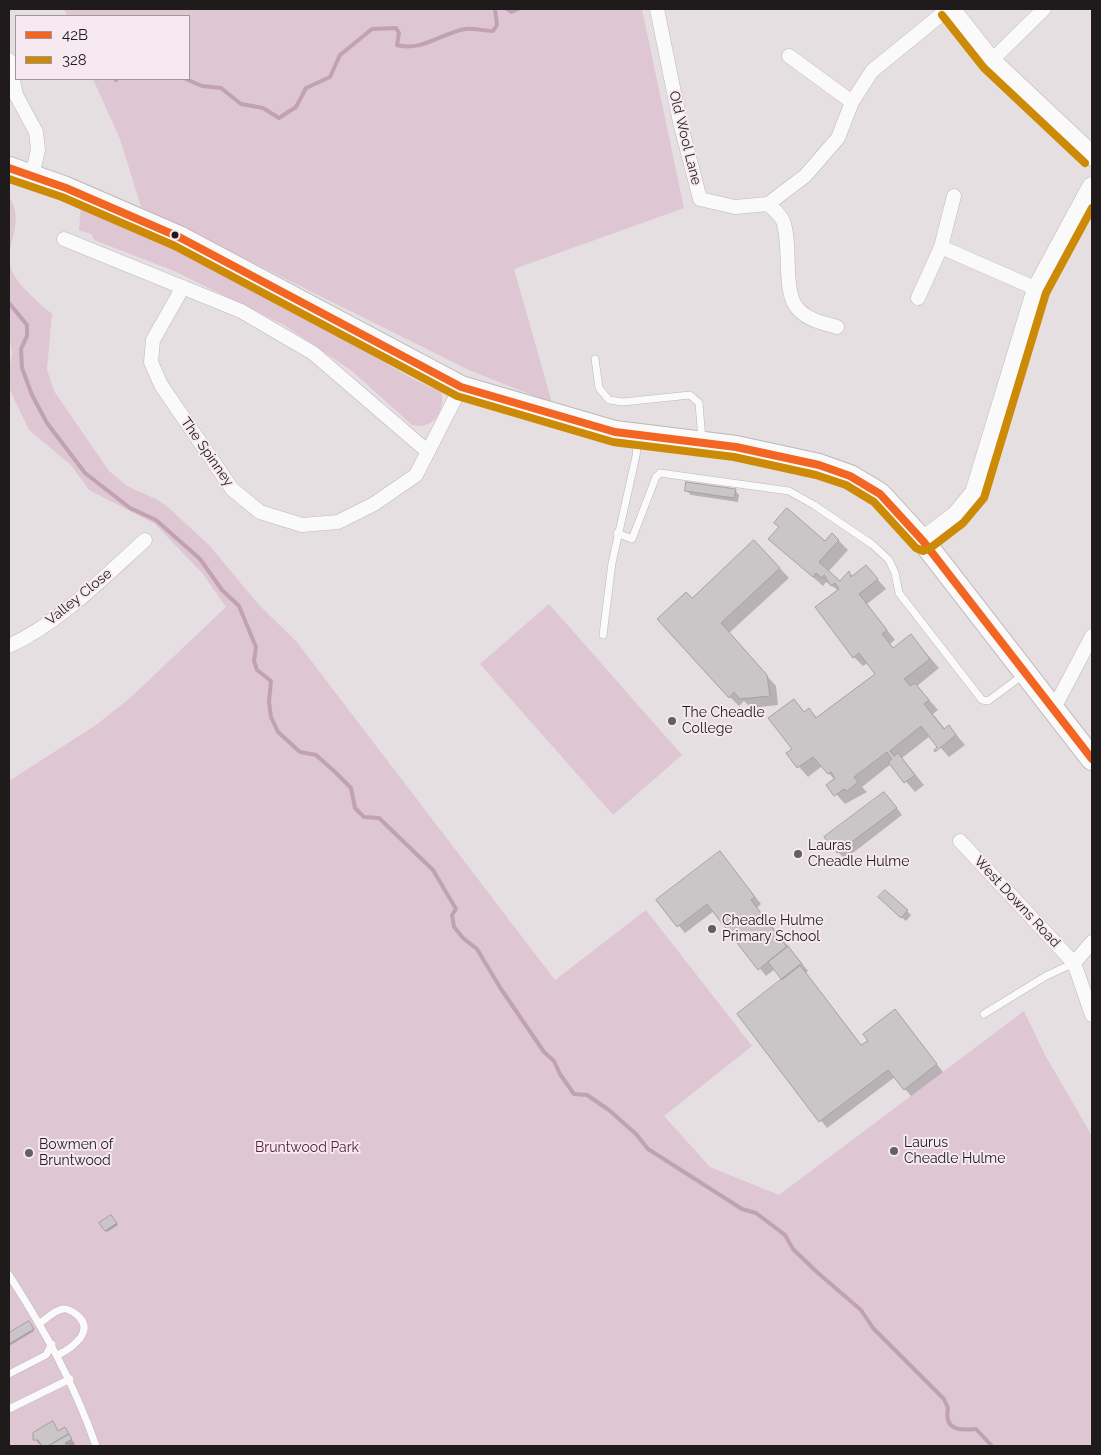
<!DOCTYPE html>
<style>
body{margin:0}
#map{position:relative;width:1101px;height:1455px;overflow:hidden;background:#e6dfe2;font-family:Raleway,sans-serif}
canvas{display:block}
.frame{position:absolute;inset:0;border:10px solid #1f1a1c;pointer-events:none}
.legend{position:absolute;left:15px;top:15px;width:175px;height:65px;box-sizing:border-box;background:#f6e9ef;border:1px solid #a0969b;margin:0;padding:6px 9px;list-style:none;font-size:15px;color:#1f1a1c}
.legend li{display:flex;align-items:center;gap:10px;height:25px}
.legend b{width:25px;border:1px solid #a0969b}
</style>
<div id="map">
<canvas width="1101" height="1455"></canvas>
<div class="frame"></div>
<ul class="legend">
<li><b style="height:6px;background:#f26522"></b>42B</li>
<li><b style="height:6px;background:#cc8a06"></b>328</li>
</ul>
</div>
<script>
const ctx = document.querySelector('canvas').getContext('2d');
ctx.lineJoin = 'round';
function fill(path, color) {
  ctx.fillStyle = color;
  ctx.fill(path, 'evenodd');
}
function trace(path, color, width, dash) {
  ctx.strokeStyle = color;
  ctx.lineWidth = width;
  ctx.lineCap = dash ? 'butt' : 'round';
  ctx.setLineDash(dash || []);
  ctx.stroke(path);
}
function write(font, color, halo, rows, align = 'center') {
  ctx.font = font + ' Raleway,sans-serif';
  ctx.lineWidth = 4;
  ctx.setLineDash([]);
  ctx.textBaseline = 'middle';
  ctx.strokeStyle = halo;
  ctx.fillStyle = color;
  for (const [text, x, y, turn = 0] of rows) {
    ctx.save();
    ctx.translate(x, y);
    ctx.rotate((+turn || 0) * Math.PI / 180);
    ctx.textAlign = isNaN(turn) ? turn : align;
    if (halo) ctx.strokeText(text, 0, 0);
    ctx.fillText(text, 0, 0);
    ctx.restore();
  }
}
const green = new Path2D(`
 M64 9H642L684 208 514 269 552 403 469 370 141 207 120 139 93 79H189V16H67Z
 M9 196C25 222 7 240 10 264 12 281 39 303 52 314L47 369 54 391 109 471 127 486 158 500 170 509 209 545 259 605 296 641 555 980 646 910 752 1046 664 1116 710 1167 779 1195 1024 1011 1045 1055 1092 1136V1446H9V781L96 725 130 698 226 607 203 574 155 524 89 490 71 465 29 430 9 388V370L12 354 9 332Z
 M81 207C170 243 256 292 341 337 375 355 406 378 441 392 446 410 433 431 412 425L352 371 284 325 174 271 94 240 91 234 79 230Z
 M549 604 682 755 613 815 480 664Z`);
const shadow = new Path2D(`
 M686 490H735L739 495 738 502 691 495Z
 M770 539 825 543 838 540 848 550 828 572 840 583 849 573 853 576 866 566 886 589 867 604 895 640 890 644 894 649 911 636 939 668 917 686 938 710 933 714 945 729 949 726 965 745 949 757 930 736 902 758 924 785 915 792 891 764 862 787 867 792 845 804 828 785 835 780 822 766 808 777 788 754 794 749V700L805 713 809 710 817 718 876 674 868 663 863 666 854 657 839 591 826 582 823 586Z
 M764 551 789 578 729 633 776 686 778 705 751 708 744 701 739 706 730 697 692 599Z
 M891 800 902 815 845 859 838 852Z
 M720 853 761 904 757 908 808 971 806 973 862 1046 895 1011 943 1072 911 1096 895 1077 827 1128 738 1014 784 980 775 969 766 976 714 911 685 933 658 901Z
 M884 902 907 911 911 915 906 921Z
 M113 1218 118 1225 107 1232 100 1223Z
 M29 1323 34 1331 9 1346V1335Z
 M52 1423 59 1432 64 1429 75 1444 71 1446H43L39 1444 33 1436 34 1434Z`);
const stream = new Path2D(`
 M507 9 511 12 518 9
 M186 79 202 86 221 88 241 104 263 108 279 118 296 107 306 88 330 77 340 55 372 29 396 28 399 33 397 45C421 52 442 33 465 29 473 28 484 31 493 31L497 25 495 9
 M116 80 117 79
 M9 303 27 325V336L21 349 22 368 32 395 47 423 85 473 130 508 156 520 200 559 222 590 239 606 256 647 254 661 257 670 271 681 269 702 271 717 278 732 300 752 316 755 334 771 351 788 355 808 364 817 379 818 433 870 456 909 452 915 454 927 463 938 477 949 501 989 544 1052 554 1061 560 1074 574 1094 587 1095 609 1110 636 1134 648 1149 742 1209 756 1213 785 1235 793 1249 818 1273 861 1310 873 1328 944 1399 948 1408C944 1429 958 1431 976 1429L992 1446`);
const building = new Path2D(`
 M686 482 736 489 734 498 685 491Z
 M787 508 825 541 832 533 839 540 819 562 840 581 849 571 851 577 866 565 878 579 859 594 887 630 882 634 893 648 911 634 930 659 904 679 910 686 915 683 929 700 924 704 944 729 949 725 956 735 935 752 934 750 937 747 921 726 890 751 894 756 898 753 915 775 904 783 888 762 892 759 887 752 854 777 858 782 847 791 844 789 834 796 826 785 835 778 831 772 828 774 813 757 797 768 786 753 792 749 768 718 794 699 804 712 809 708 816 718 875 674 859 653 853 658 815 607 839 589 835 583 831 586 824 575 822 578 816 573 813 577 768 539 779 527 774 523Z
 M754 540 780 568 721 623 767 675 770 696 740 699 734 692 729 698 657 619 686 592 692 598Z
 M884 792 897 808 837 853 824 837Z
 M720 851 755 897 751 900 787 947 758 970 707 904 677 927 656 900Z
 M885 890 908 910 901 918 878 897Z
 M788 946 802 964 782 980 768 962Z
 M800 965 861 1045 868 1041 863 1034 895 1009 937 1064 904 1090 888 1070 819 1122 737 1014Z
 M111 1215 117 1223 105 1231 99 1223Z
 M29 1321 34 1329 9 1344V1333Z
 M53 1421 58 1431 65 1427 69 1434 48 1446H42L38 1440H33V1433Z
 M69 1434 72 1439 65 1443 67 1446H48Z`);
const lane = new Path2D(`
 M595 359 599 388 609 400 623 402 690 395 699 403 702 440
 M617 533 632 539 656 477 660 473 789 491 814 505 873 545 889 560 895 573 899 593 982 700 988 701 1023 675
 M603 635 612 563 636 456 638 437
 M984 1014 1046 976 1074 963
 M9 1275C45 1331 74 1383 96 1446
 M40 1323C46 1319 55 1310 63 1309 68 1308 73 1312 77 1315 96 1331 72 1348 58 1355
 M9 1374 46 1355 52 1344
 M9 1409 70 1379`);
const street = new Path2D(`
 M657 9 680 122 700 199 735 207 768 204 805 176 838 138 852 102 872 71 948 9
 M789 56 852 102
 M9 60 16 95 36 132 38 150 32 176
 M991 61 1044 9
 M768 204C773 209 781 215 783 221 792 245 782 292 798 309 808 320 823 323 837 327
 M64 239 241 311 313 353 427 451
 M941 247 1037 289
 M183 287 153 340 151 362 161 385 232 489 260 512 302 525 338 522 374 504 416 475 461 387
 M918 298 941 247 954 196
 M9 646C60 622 103 578 145 540
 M1054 708 1092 636
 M960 841 1074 963 1092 1015
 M1074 963 1092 942`);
const secondary = new Path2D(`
 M950 9 991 61 1092 156
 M923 541 956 516 975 493 1037 289 1092 187`);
const primary = new Path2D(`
 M9 168 66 188 179 237 461 387 615 432 736 447 819 465 850 476 880 494 923 541 1092 759`);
const bus1 = new Path2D(`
 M9 168 66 188 179 237 461 387 615 432 736 447 819 465 850 476 880 494 923 541 1092 759`);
const bus2 = new Path2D(`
 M942 15 984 68 1085 163
 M9 179 62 197 175 246 457 396 613 442 734 457 816 475 846 485 874 502 916 548 923 551 929 549 963 523 984 498 1046 293 1092 208`);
const markers = [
 [175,235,4.5,"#1f1a1c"],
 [672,721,5,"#655f61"],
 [798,854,5,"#655f61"],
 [712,929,5,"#655f61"],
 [894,1151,5,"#655f61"],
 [29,1153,5,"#655f61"]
];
const streetNames = [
 ["Old Wool Lane",685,138,76],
 ["The Spinney",207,452,55],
 ["Valley Close",79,597,-39],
 ["West Downs Road",1017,902,47]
];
const poiNames = [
 ["The Cheadle",682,713],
 ["College",682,729],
 ["Lauras",808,846],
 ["Cheadle Hulme",808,862],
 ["Cheadle Hulme",722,921],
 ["Primary School",722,937],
 ["Laurus",904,1143],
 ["Cheadle Hulme",904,1159],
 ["Bowmen of",39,1145],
 ["Bruntwood",39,1161]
];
const parkNames = [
 ["Bruntwood Park",307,1148]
];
fill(green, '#dec6d2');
fill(shadow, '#0003');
trace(stream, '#c2a2b2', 4);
fill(building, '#cac5c7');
trace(building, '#a5a0a2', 1);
trace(lane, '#bdb7b9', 8);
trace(street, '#bdb7b9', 15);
trace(secondary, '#bdb7b9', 21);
trace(primary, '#bdb7b9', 24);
trace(lane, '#fbfafb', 7);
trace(street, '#fbfafb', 14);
trace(secondary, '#fbfafb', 20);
trace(primary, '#fbfafb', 22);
trace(bus1, '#f26522', 8);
trace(bus2, '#cc8a06', 8);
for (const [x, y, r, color] of markers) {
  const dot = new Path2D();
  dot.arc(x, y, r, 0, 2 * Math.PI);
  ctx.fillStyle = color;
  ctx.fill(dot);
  trace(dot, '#f6e9ef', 2);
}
write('14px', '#1f1a1c', '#f6e9ef', streetNames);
write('14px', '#1f1a1c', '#f6e9ef', poiNames, 'left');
write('14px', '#582141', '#f6e9ef', parkNames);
</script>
